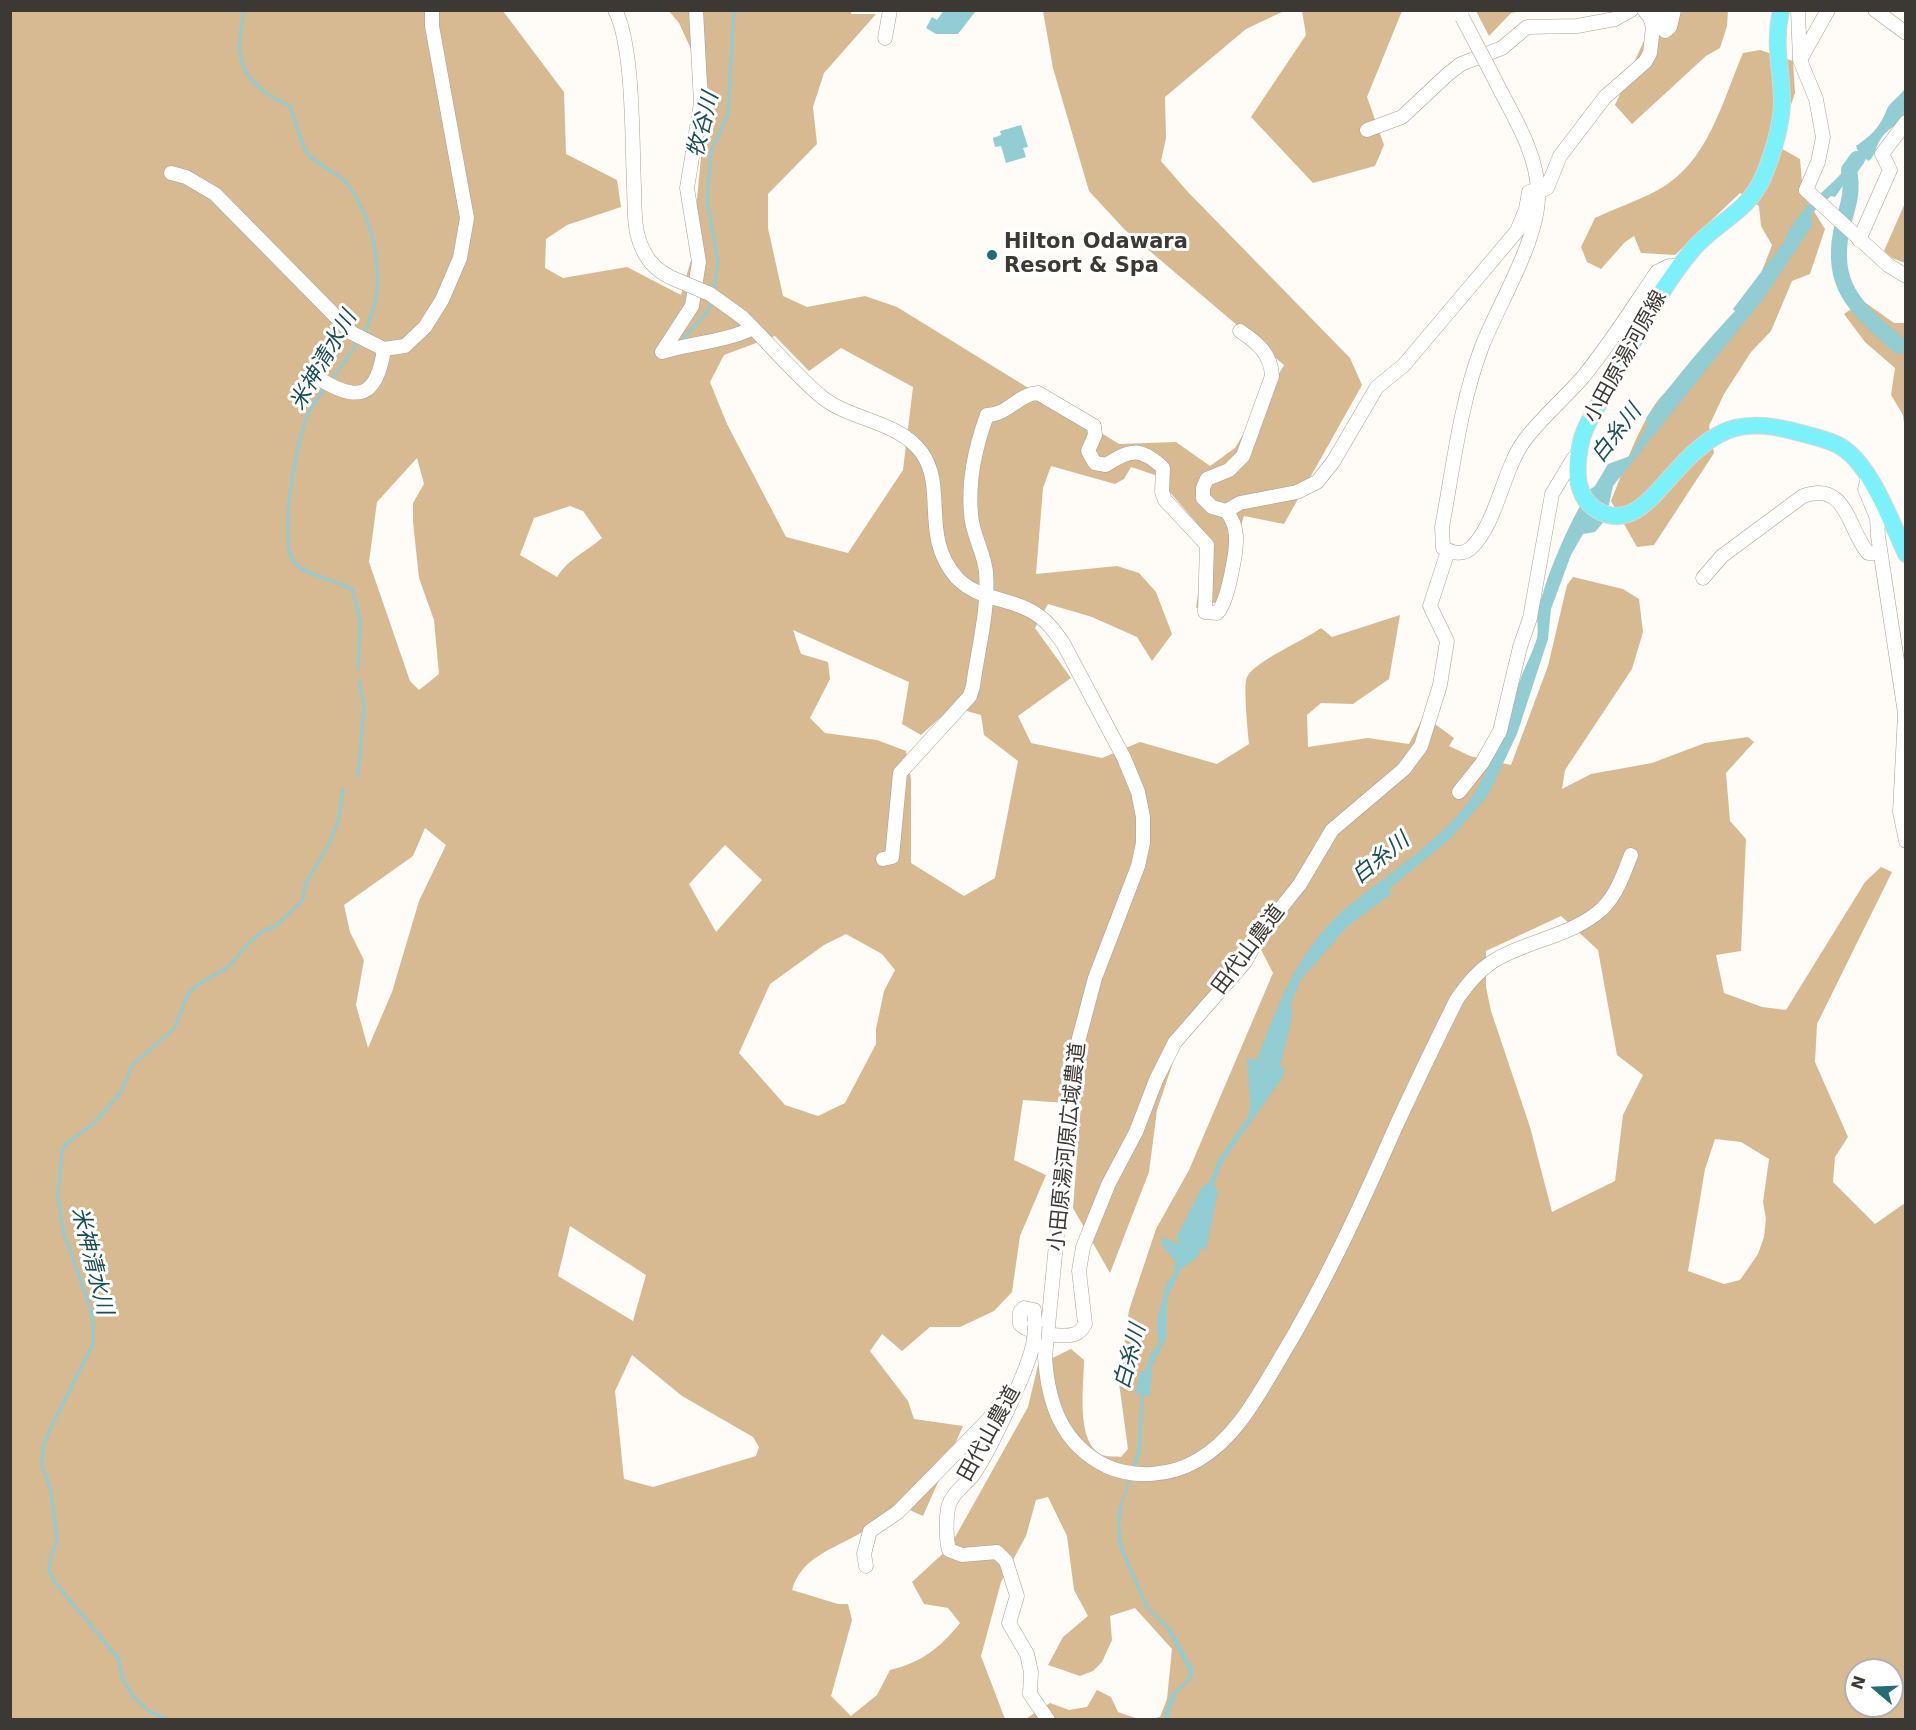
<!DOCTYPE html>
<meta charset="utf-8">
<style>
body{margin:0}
#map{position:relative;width:1916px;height:1730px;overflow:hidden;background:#fffbf6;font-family:"DejaVu Sans",sans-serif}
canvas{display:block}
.frame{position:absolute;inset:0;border:12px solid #3c3934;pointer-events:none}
.north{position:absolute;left:1844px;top:1658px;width:60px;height:60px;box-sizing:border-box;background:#fff;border:2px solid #b1b0ae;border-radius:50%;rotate:289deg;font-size:16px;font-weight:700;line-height:24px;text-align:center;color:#3c3934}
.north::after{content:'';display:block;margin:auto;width:21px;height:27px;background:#226d73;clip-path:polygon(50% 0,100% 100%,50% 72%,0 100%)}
</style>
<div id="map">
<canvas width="1916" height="1730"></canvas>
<div class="frame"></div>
<div class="north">N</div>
</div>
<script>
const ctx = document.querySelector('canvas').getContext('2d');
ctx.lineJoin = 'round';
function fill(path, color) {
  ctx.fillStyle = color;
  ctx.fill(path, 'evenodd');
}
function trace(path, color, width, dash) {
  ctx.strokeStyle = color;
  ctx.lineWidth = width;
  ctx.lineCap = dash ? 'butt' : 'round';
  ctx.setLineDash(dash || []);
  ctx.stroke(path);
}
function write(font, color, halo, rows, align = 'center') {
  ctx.font = font + ' "DejaVu Sans","Noto Sans JP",sans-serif';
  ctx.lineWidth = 6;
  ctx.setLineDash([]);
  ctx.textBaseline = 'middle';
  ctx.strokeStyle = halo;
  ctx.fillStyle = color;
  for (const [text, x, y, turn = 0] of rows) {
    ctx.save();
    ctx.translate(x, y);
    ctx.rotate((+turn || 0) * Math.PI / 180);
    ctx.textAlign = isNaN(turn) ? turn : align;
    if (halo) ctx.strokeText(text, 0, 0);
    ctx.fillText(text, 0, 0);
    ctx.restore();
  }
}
const forest = new Path2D(`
 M851 10V14H876L824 73 813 107 817 144 768 194V228L783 296 807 307 865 296 897 307 1119 444 1176 442 1210 466 1235 448 1284 365 1125 230 1089 191 1053 68 1043 11H1284L1246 29 1165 97 1166 138 1161 161 1187 191 1350 358 1362 385 1284 524 1244 516 1217 602 1196 608 1206 534 1155 475 1131 467 1124 479 1115 484 1051 466 1043 488 1036 574 1117 566 1139 573 1156 592 1172 634 1152 661 1137 637 1092 617 1048 604 1035 628 1071 678 1018 716 1031 743 1102 758 1140 742 1217 764 1249 744C1248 732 1243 686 1247 677 1255 661 1303 641 1321 628L1332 637 1400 615 1389 679 1353 704 1321 703 1307 715 1308 747 1368 738 1409 744 1424 716 1454 738 1449 746 1470 756 1511 765 1548 666 1567 585 1573 577 1623 589 1639 599 1643 632 1632 669 1565 770 1562 789 1591 774 1652 763 1705 743 1748 737 1754 742 1726 773 1730 821 1746 839 1741 951 1716 955 1724 993 1762 1007 1786 1010 1865 882 1881 867 1892 872 1817 1024 1815 1062 1848 1137 1835 1157 1833 1182 1875 1224 1905 1203V1719H1151L1160 1717 1167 1699 1172 1649 1135 1608 1110 1616 1112 1640 1102 1662 1093 1671 1080 1676 1048 1665 1063 1637 1088 1616 1074 1590 1067 1536 1048 1497 1036 1500 1026 1536 1001 1582 981 1656 1005 1719 11 1720V11H503L564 92 566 154 617 180 621 207 567 225 546 239 545 268 563 278 627 267 681 295 691 260 708 86 679 23 669 11ZM775 336 809 371 841 348 913 387 903 470 848 553 786 537 727 424 710 382 724 355ZM417 458 424 484 413 503V522L419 578 434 620 439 674 419 690 410 681 369 562 377 502ZM570 506 583 511 602 538C586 552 568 559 557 577L520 555 534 518ZM793 630 909 682 902 724 921 735 952 707 981 715 984 735 1018 761 995 878 964 896 911 863V779L906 751 877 740 825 733 810 718 830 679 828 662 801 654ZM425 828 446 845 419 901 392 992 368 1048 356 1005 364 960 350 932 344 905 413 856ZM725 845 762 880 716 932 689 884ZM1561 916 1598 950 1617 1055 1643 1075 1623 1115 1615 1181 1552 1212 1530 1127 1491 1011 1486 987V951ZM1252 932 1273 973 1189 1170 1156 1229 1129 1310 1119 1383 1128 1449 1121 1457C1115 1456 1107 1457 1102 1455 1075 1442 1084 1385 1084 1360L1071 1349 1038 1365 1028 1407 949 1548 912 1582 924 1604 948 1608 960 1623C941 1647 921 1663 890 1670L877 1695 851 1716 831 1696 852 1620 848 1604H838L792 1590C802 1554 839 1548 867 1529 878 1522 887 1512 896 1504L923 1516 963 1426 914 1419 908 1401 870 1351 882 1334 902 1351 930 1327H960L994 1311 1012 1292 1020 1236 1046 1175 1014 1160 1023 1100 1081 1104 1073 1208 1110 1273 1149 1172 1157 1110 1184 1030ZM846 934 882 954 895 970 884 991 876 1029V1044L845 1103 818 1116 785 1105 739 1053 770 984 824 945ZM1715 1139 1741 1142 1769 1159 1763 1202 1766 1219 1764 1237 1758 1254 1740 1280 1724 1284 1688 1271 1705 1169ZM570 1226 646 1275 633 1321 558 1276ZM632 1355 682 1396 753 1437 759 1447 756 1456 653 1487 624 1479 615 1391ZM1856 1670H1892V1706H1856Z
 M1302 11H1402L1367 97 1384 145 1375 166 1313 183 1251 117 1306 35Z
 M1476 11H1521L1511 13 1489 36Z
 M1651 11H1728L1727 26 1720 48 1706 56 1632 124 1615 105 1655 16Z
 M1760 50 1793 61 1795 93 1777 146 1800 159 1803 194 1825 229 1810 274 1792 281 1771 331 1751 352 1724 394 1709 426 1714 453 1654 545 1637 547 1611 501C1623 471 1634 438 1652 409 1665 388 1695 366 1713 348 1740 319 1759 282 1772 245L1761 226 1759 206 1740 193 1675 255 1641 253 1634 236 1625 242 1601 269 1587 262 1581 247 1595 218C1615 208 1638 201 1658 190 1708 163 1722 102 1743 53Z
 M1905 203V263L1892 258 1884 251Z
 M1863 301 1894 323H1905V432L1903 415 1891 395 1895 368 1865 342 1844 314Z
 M1097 1690 1111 1697 1118 1712 1138 1719 1024 1720 1050 1703 1069 1710 1087 1707Z`);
const water = new Path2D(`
 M944 10 973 11 975 12 958 34H936L926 28 932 17 937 20Z
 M1905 88 1906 118C1896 125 1886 130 1880 140 1875 148 1876 154 1869 161L1866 159 1856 167 1835 197 1831 196 1812 213V226L1763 299 1613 486 1606 519 1595 532 1583 534 1571 555 1551 609 1548 639 1517 734 1488 795 1450 839 1390 888 1391 894 1348 926 1301 979 1291 1003 1292 1017 1280 1067 1285 1069 1281 1080 1223 1161 1214 1185 1218 1192 1206 1250 1200 1248 1199 1256 1181 1269 1167 1298 1166 1339 1152 1366 1150 1396 1144 1395 1141 1453 1123 1502 1120 1524 1122 1545 1148 1606 1172 1630 1194 1671 1190 1682 1176 1694 1168 1719H1163L1171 1694 1187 1681 1189 1671 1167 1629 1145 1607 1118 1544 1117 1515 1137 1453 1141 1395 1135 1393 1141 1372 1146 1369 1151 1353 1159 1344 1157 1321 1163 1296 1166 1284 1175 1272V1261L1161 1244 1163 1237 1178 1244 1179 1240 1176 1238 1202 1187 1210 1182 1218 1160 1248 1117 1250 1106 1247 1058 1257 1060C1277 1006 1299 948 1345 909 1384 876 1451 835 1477 789 1497 755 1508 717 1520 680 1525 666 1533 652 1537 638 1539 629 1536 620 1538 611 1548 570 1568 526 1589 490L1595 486 1608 464 1630 456 1647 426 1646 418C1674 380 1703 345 1735 311L1733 309 1784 242C1799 202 1838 187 1858 151L1856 146C1872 135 1880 127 1887 109 1889 103 1901 96 1905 88Z
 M1021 125 1028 147 1023 148 1026 157 1006 163 1001 146 995 147 993 138 1001 135 1000 131Z`);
const stream = new Path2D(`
 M243 10C243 25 238 41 240 53 243 81 268 96 290 106 295 118 301 145 308 154 319 167 339 172 348 185 377 225 389 290 363 334
 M714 291 718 261 707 201 711 152 728 114 734 10
 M681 342 708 311 711 300
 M331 381 358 342
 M327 386C320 395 311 406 307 417 296 441 278 541 294 562 303 574 338 581 352 589L360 620 358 669
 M358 776 364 707 359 680
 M169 1720 150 1712 133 1696 122 1678 119 1659 56 1584 49 1571 51 1556 57 1541 51 1490 42 1466 43 1448 50 1429 93 1344V1323L90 1307 63 1231 58 1196 62 1151 66 1144 92 1125 110 1105 121 1092 131 1067 175 1027 187 996 196 986 228 967 250 942 263 931 274 927 302 901 306 883 329 844 339 819 343 789`);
const river = new Path2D(`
 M1857 159 1849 170C1854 198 1846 207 1841 233 1830 290 1861 311 1898 345L1906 346`);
const minor = new Path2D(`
 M615 10C634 46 632 144 634 187 635 208 633 230 643 250 649 263 659 272 672 278
 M1658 10 1665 31 1670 27 1674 10
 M1798 10 1800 60 1816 99 1823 137 1818 162 1806 190 1888 265 1906 276
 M1875 10 1906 33
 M885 38 890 10
 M1801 58 1828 10
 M1494 78C1511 113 1537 151 1538 192 1540 239 1498 304 1481 349 1460 405 1453 469 1442 527L1443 548C1453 553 1463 556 1472 547 1497 522 1503 470 1524 441 1541 418 1564 399 1583 377 1610 344 1633 307 1657 272L1669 266H1681
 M1367 130 1402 117 1448 74 1461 64 1502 48 1527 27 1577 26 1615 19 1631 10
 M171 173 186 177 215 194 352 333 384 349 405 346 425 327 442 300 460 258 467 218 432 26V10
 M1538 192 1547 188 1560 156 1605 97 1645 62 1650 53 1653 27 1650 17 1644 10
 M1859 240 1890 170 1882 154 1906 122
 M742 317C769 343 794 374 823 398 853 421 899 421 922 453 947 489 920 537 957 578 980 602 1014 597 1039 616 1049 623 1056 633 1063 643L1124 758 1138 792 1143 817V843L1138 866 1095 978 1079 1038 1072 1081 1045 1357C1048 1404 1062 1444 1106 1466 1135 1479 1171 1476 1198 1460 1235 1439 1257 1397 1278 1362 1324 1286 1360 1208 1396 1126 1416 1083 1436 1041 1457 999 1467 985 1477 972 1492 962 1526 940 1572 937 1603 908 1617 894 1624 873 1631 855
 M1240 331C1258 343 1271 354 1272 376L1243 456 1229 470 1207 479 1203 488V498L1212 507 1226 511 1240 503 1297 492 1317 482 1333 462 1377 387 1404 365 1517 231 1526 209 1529 192 1538 189
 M662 352 692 306 699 262 687 188 701 103 696 10
 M662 352C691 343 725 342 753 328
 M318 378C358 403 377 398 384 349
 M1868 477 1865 489 1877 518 1878 536 1905 713 1900 812 1906 841
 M1703 578 1722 556 1803 496C1847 480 1848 530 1868 553H1874L1880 549
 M1459 792 1482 763 1500 731 1520 647 1530 618 1552 494 1573 459 1578 457
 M883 859 892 857 900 773 970 696 973 686C978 649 989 609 986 572 984 552 972 534 971 514 968 482 976 445 987 415 1008 415 1018 394 1038 393L1094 426 1095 435 1088 451 1095 463 1106 465C1129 450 1140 446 1163 468L1162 492 1165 500 1207 545 1205 612 1217 613C1227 606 1237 550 1236 536 1235 526 1233 519 1226 511
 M1035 1326 1034 1310 1024 1308 1020 1312V1324C1027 1333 1064 1338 1075 1334 1080 1332 1083 1328 1085 1324L1079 1271 1083 1247 1109 1183 1136 1132 1156 1080 1175 1042 1245 962 1261 933 1300 884 1332 830 1404 769 1421 746 1440 685 1447 641 1430 606 1448 551
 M1034 1339C1031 1365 989 1452 973 1475 965 1485 951 1494 948 1508 946 1520 946 1539 949 1550L962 1555 997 1552 1006 1561 1017 1596 1009 1623 1027 1654 1031 1672 1030 1694 1048 1720
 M866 1566 864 1554 870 1531 898 1512 989 1419 1003 1399`);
const major = new Path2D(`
 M1781 10C1773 48 1782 68 1782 103 1781 127 1773 153 1764 175 1749 212 1719 220 1694 248 1659 289 1635 339 1609 386 1601 402 1587 420 1582 438 1576 462 1572 495 1597 510 1631 531 1656 492 1676 471 1691 454 1713 434 1735 428 1755 423 1774 426 1793 431 1807 435 1823 438 1836 444 1869 459 1891 521 1906 554`);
const minorBridge = new Path2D(`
 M1462 17 1494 78
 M672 278 710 294 742 317
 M1034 1339 1035 1326`);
const markers = [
 [992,255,6,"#226d73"]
];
const poiNames = [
 ["Hilton Odawara",1004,243],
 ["Resort & Spa",1004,267]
];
const streetNames = [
 ["小田原湯河原線",1626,357,-61],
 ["田代山農道",1249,950,-53],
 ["小田原湯河原広域農道",1068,1147,-84],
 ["田代山農道",990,1434,-61]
];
const waterNames = [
 ["牧谷川",704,125,-76],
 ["米神清水川",324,361,-60],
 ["白糸川",1617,434,-52],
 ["白糸川",1381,859,-39],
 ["米神清水川",91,1261,76],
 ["白糸川",1131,1357,-75]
];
fill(forest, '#d7b992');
fill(water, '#91cdd2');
trace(stream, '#91cdd2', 3);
trace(river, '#91cdd2', 16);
trace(minor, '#a9a095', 15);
trace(major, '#d8d7d6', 18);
trace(minor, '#fff', 14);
trace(major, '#7df1f9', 16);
trace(minorBridge, '#a9a095', 15, []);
trace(minorBridge, '#fff', 14);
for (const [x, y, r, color] of markers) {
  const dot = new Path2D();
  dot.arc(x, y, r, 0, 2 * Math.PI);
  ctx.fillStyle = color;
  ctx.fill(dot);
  trace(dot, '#fff', 2);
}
write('bold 21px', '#3c3934', '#fff', poiNames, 'left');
write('21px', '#3c3934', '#fff', streetNames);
write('italic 22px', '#194e52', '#fff', waterNames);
</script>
